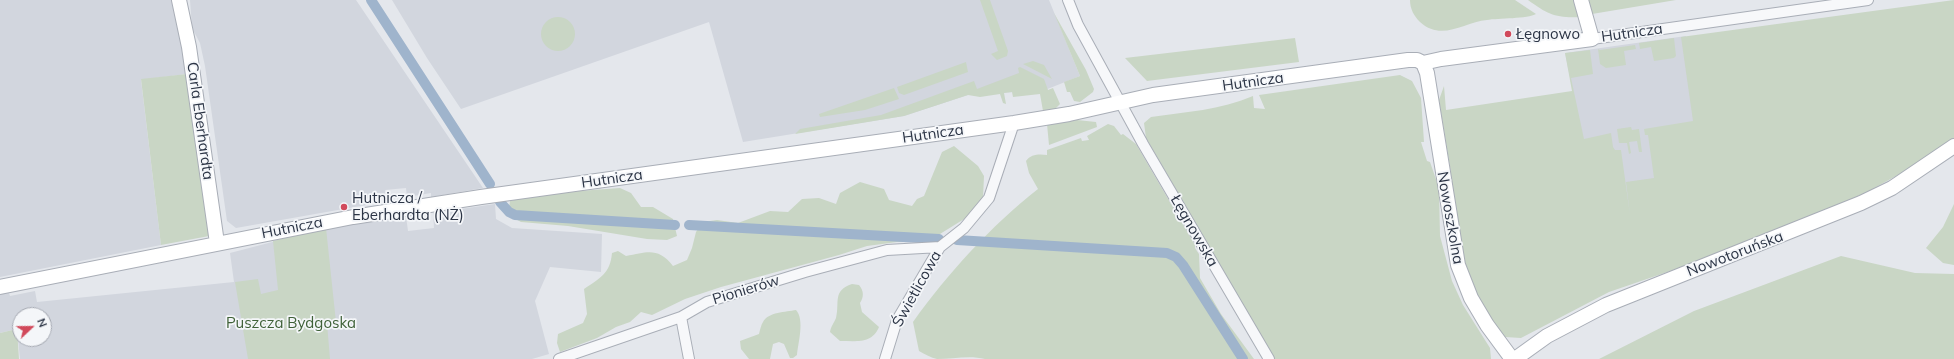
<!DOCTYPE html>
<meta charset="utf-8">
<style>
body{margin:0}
#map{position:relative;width:1954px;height:359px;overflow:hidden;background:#e4e7ec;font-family:Mulish,sans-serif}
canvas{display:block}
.north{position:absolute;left:12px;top:307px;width:40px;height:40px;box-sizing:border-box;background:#f4f6f9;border:1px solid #a4a8b1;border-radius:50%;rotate:68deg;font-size:11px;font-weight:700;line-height:16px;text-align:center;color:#2b3445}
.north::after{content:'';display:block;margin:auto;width:14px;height:18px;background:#d1495b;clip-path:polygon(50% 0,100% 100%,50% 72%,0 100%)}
</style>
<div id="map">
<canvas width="1954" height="359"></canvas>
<div class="north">N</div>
</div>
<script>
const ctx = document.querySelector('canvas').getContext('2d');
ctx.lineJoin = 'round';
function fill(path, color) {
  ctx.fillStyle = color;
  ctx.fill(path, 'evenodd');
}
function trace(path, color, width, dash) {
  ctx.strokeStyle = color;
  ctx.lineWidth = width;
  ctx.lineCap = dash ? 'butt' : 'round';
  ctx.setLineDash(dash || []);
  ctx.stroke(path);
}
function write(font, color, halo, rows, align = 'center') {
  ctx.font = font + ' Mulish,sans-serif';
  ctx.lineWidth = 3.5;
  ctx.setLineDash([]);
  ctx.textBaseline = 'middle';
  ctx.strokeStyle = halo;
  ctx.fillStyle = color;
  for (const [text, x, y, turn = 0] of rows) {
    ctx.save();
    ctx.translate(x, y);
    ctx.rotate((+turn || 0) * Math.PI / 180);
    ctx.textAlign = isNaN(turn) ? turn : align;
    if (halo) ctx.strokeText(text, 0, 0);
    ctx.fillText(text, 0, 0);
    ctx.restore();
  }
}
const built = new Path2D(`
 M0 0H171L179 31 187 74 141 80 161 245 0 277Z
 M190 0H356L483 188 431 197V193L407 197 406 188 385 190V195L365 199 366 205 236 228 227 221 205 66 200 43 192 28Z
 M392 0H1049L1080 76 1045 90 968 95 904 116 743 142 709 22 461 109 427 58Z
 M1686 36 1710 235 1607 276 1588 165 1565 53Z
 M495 204 496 219 512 228 602 234 601 272 550 267 535 301 549 354 532 359H20L17 329 0 333V294L9 293 10 296 35 291 37 302 234 282 230 253 326 228 406 216 408 231 434 228 433 213ZM20 315H44V339H20Z`);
const green = new Path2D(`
 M980 0H990L1008 51 1007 56 997 60 991 54 998 51Z
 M1410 0H1515L1536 14C1528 19 1498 18 1487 20 1464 22 1442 42 1420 22 1414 16 1410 9 1410 0Z
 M1528 0H1575L1581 17C1555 18 1549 15 1528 0Z
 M1588 0H1676L1592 14Z
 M1954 0V138L1907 170 1856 198 1682 267 1609 292 1521 338 1505 337C1484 317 1467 284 1461 256 1454 230 1452 203 1448 177L1451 173 1439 100 1444 86 1446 110 1572 91 1565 53 1590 50 1593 74 1571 78 1584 139 1611 133 1613 147 1615 150H1621L1630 215 1626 182 1654 178 1648 135H1645L1644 129 1693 121 1681 37Z
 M1054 13 1086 70 1094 89 1093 92 1080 102 1074 101 1070 92H1067L1064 82 1080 76Z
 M541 34a17 17 0 1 1 34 0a17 17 0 1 1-34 0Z
 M1295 38 1299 62 1147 81 1125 58Z
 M1674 38 1676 56 1674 58 1654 61 1651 47 1640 49 1639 43Z
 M1635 45 1636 49 1624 51 1626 65 1606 68 1600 64 1598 49 1600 50Z
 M1033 61 1044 65 1052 79 1023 64Z
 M966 62 968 72 904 95 899 93 897 87Z
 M1020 67 1044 79 1048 90 1053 88 1060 104 1054 110 1043 111 1040 94 1013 97 1012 92 1004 93 1006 104 1003 103 1000 94 980 97 968 95 904 116 795 134 800 129 881 115 974 81 977 89 1019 73 1018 68Z
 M187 74 209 236 161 245 141 79Z
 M1400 75 1412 81 1421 98 1424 142H1421L1427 161 1430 162 1439 188 1440 236 1452 281 1463 305 1490 348 1491 359H1274L1146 138 1144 123 1151 117C1186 112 1220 110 1253 96L1254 108 1265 109 1259 95Z
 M894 88 899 99 865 110 820 117 819 114Z
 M1077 120 1096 122 1097 127 1049 145 1047 124Z
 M1108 124 1114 126 1121 135 1123 134 1136 144 1195 245V248L1199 254 1200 278 1221 314 1254 359H985C970 355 952 359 937 359 931 358 925 354 919 351L913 322C948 273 991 226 1038 189L1029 173 1026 161C1031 154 1039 154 1047 155V150L1081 138 1082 141 1089 140 1087 136Z
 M1631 127 1632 130 1639 129 1642 152H1639L1637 141 1629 142 1631 153 1629 154 1627 143H1619L1617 129Z
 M954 146 978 166 984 176 983 198 969 216 927 242H897L867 246 839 255 721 287 685 299 652 315 641 312 630 322 616 327 597 338 560 352 557 343 558 334 583 323 587 314 584 289C600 278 610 274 612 253L618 251 626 256C648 252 658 247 673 266L687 260 692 248 696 232 703 222 717 220 738 223 770 211 788 212 802 199 819 198 836 204 840 193 860 182 884 189 889 200 912 206 917 199 924 196 942 152Z
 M620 188 631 193 641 207H653L673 219 677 236 667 240 647 239 568 226 521 222 508 215 510 201 526 197 579 191Z
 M1954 204V265L1943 263 1926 248 1943 227Z
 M326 228 336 322 327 323 330 359H248L235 282 258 279 261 294 278 290 273 241Z
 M1841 256 1915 273 1954 274V359H1599L1694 311Z
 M852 284 859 285C864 291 864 297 860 303L862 312 879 327C872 344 857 341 840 341L830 332C831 326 834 323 836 318 840 302 832 291 852 284Z
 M796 310C805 320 798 343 797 355L793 358H790L784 344 779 342 773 344 770 359H749L741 349 740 341 759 334C760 330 761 325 763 322 768 312 786 312 796 310Z
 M17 329 19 359H0V333Z`);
const canal = new Path2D(`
 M371 0 490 184
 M500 202 509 212 515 215 675 225
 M689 225 939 239
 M957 240 1167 253 1176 257 1183 265 1243 359`);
const street = new Path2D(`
 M1068 0 1078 25 1143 144 1269 359
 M1592 39 1868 0
 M681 317 689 359
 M559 359 681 317 707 302 805 272 887 250 940 247
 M885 359 897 320 940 247 964 228 989 198 1014 123`);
const secondary = new Path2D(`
 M179 0 189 47 217 243
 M1423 63 1427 73 1458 265 1471 298 1487 325 1512 359
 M0 287 353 217 481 197 1014 123 1069 114 1153 95 1408 60H1417L1423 63 1441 59 1592 39 1581 0
 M1515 359 1547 336 1606 305 1861 203 1892 188 1954 146`);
const markers = [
 [1508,34,4,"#d1495b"],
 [344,207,4,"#d1495b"]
];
const streetNames = [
 ["Hutnicza",1632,33,-8],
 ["Hutnicza",1253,82,-8],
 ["Carla Eberhardta",200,121,82],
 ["Hutnicza",933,134,-8],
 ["Hutnicza",612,179,-8],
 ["Nowoszkolna",1450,218,80],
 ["Hutnicza",292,228,-11],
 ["Łęgnowska",1194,231,60],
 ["Nowotoruńska",1735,254,-21],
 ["Świetlicowa",917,289,-61],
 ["Pionierów",746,290,-17]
];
const poiNames = [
 ["Łęgnowo",1516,34],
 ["Hutnicza /",352,198],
 ["Eberhardta (NŻ)",352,215]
];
const parkNames = [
 ["Puszcza Bydgoska",291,323]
];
fill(built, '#d2d6de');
fill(green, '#c9d6c5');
trace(canal, '#9fb4cc', 10);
trace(street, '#a9aeb7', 12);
trace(secondary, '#a9aeb7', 16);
trace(street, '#f7f8fa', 10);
trace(secondary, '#fff', 14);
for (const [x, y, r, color] of markers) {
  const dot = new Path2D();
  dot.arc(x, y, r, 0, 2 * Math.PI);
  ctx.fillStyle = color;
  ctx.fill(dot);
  trace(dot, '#f4f6f9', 1.5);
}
write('15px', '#2b3445', '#f4f6f9', streetNames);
write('15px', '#2b3445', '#f4f6f9', poiNames, 'left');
write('15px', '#3f6138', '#f4f6f9', parkNames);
</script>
